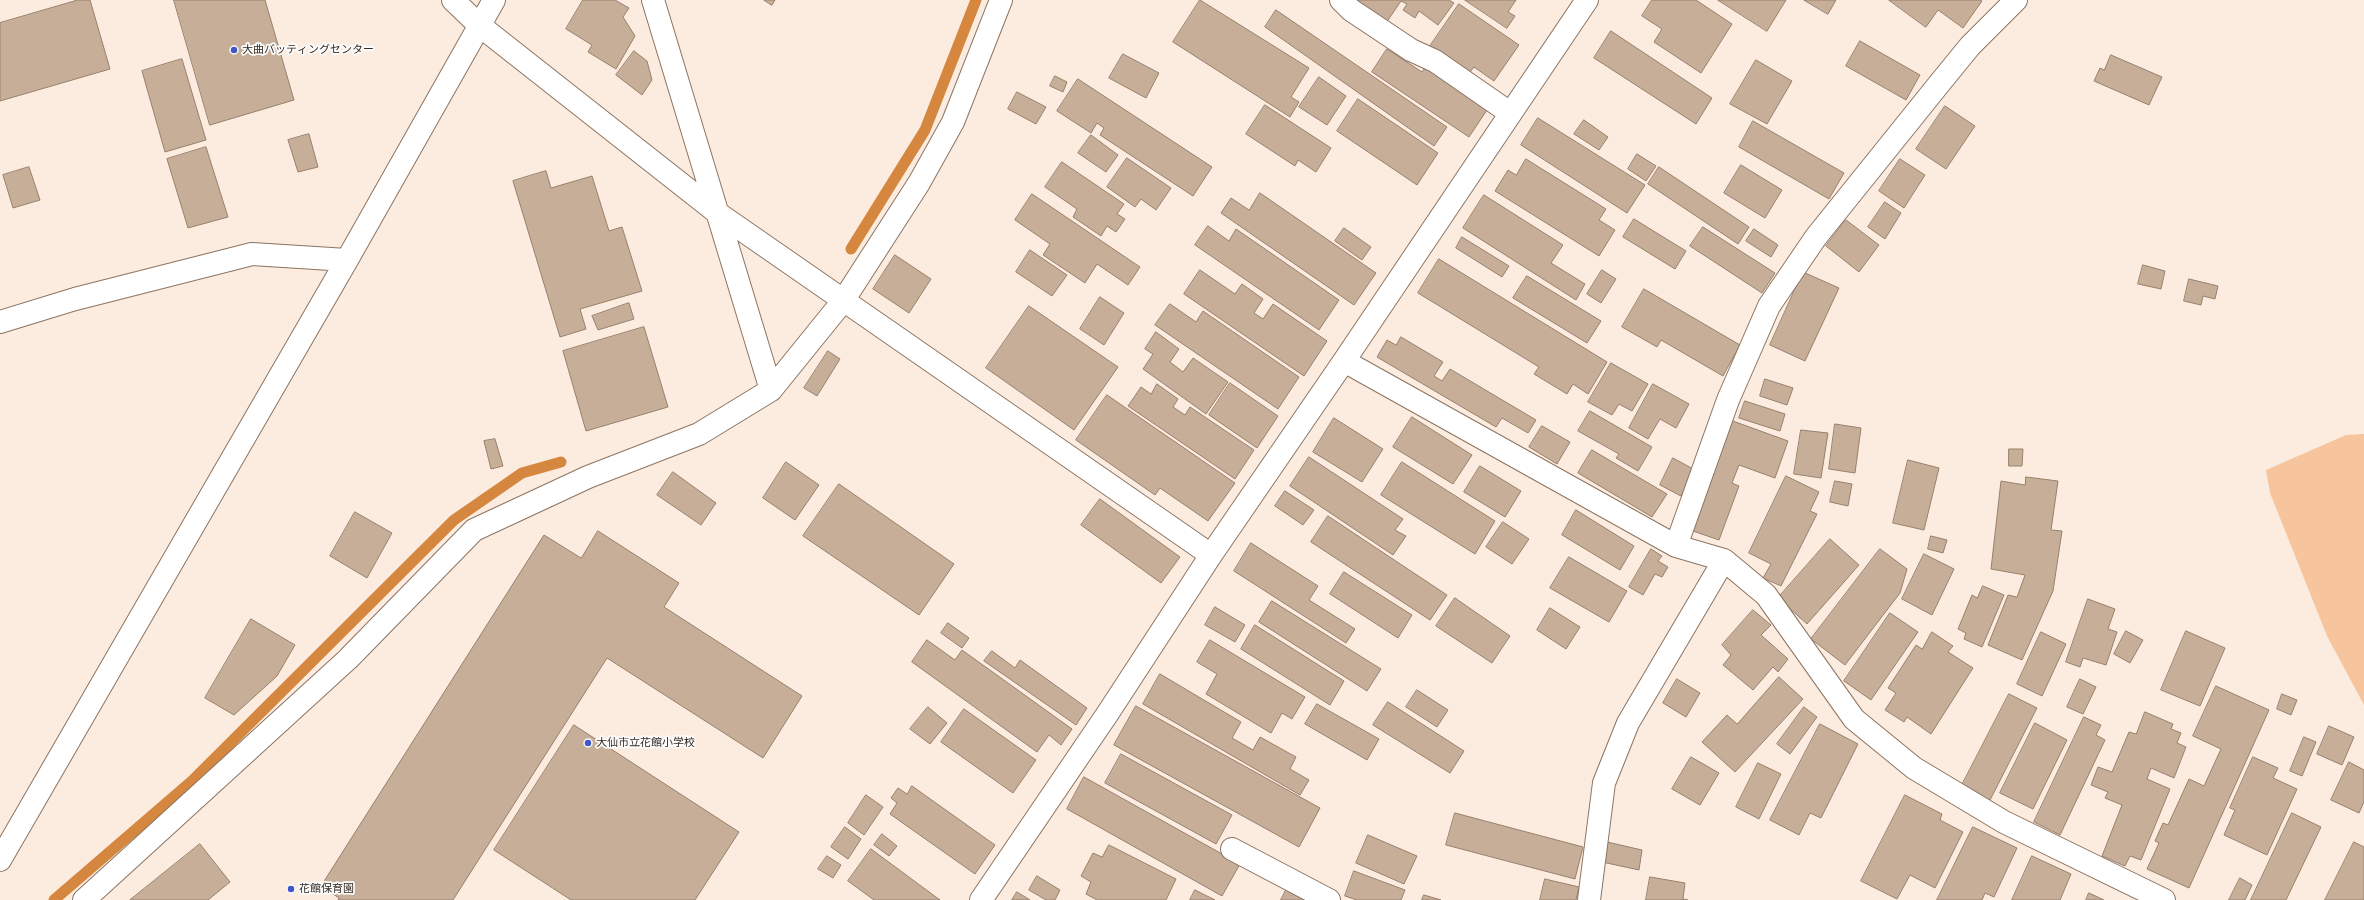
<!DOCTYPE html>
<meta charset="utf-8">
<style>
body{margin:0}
canvas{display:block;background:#fcecdf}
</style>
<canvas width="2364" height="900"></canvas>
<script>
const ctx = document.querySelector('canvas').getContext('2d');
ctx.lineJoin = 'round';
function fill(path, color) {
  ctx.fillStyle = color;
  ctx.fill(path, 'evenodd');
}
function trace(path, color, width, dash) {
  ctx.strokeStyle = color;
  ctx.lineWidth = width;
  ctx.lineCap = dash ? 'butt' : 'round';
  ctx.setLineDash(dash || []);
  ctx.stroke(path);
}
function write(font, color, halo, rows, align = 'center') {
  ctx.font = font + ' Roboto,"Noto Sans JP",sans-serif';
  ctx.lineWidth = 3.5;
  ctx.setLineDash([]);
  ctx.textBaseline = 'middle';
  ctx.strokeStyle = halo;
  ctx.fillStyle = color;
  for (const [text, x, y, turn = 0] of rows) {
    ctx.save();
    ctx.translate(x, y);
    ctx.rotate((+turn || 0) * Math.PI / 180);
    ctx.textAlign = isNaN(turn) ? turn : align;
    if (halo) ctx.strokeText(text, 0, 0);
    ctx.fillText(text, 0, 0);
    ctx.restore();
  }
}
const green = new Path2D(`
 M2364 434V705L2327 636 2270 493 2266 470 2346 435Z`);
const stream = new Path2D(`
 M851 249 925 130 976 0
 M54 900 192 781 454 520 522 473 561 462`);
const building = new Path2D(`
 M78 0H90L110 69 0 101V23Z
 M174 0H265L294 100 210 125Z
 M583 0H615L629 8 623 17 635 36 616 69 588 52 592 45 566 29Z
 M764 0H775L772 5Z
 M1200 0 1309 68 1291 97 1299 102 1290 117 1173 42Z
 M1348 0H1449L1454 3 1438 25 1419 11 1415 18 1403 10 1407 4 1401 1 1384 26Z
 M1465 0H1516L1508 12 1515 16 1507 28Z
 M1652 0H1696L1732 24 1701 73 1654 42 1662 29 1642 16Z
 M1718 0H1786L1767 31Z
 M1804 0H1836L1828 14Z
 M1889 0H1980L1982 1 1963 28 1938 10 1926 27Z
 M1459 4 1519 45 1494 81 1474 67 1467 76 1428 49Z
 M1276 10 1447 127 1434 146 1265 27Z
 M1611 31 1712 98 1696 124 1594 58Z
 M1860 41 1920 75 1906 100 1846 66Z
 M1387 49 1422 72 1427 65 1489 107 1469 137 1372 72Z
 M634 51 647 61 652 80 642 95 616 75Z
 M1123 54 1159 73 1146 98 1109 78Z
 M2111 55 2162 77 2149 105 2094 81 2100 68 2104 70Z
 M182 59 206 140 165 152 142 71Z
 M1756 60 1792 81 1767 124 1730 104Z
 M1055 76 1067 82 1063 92 1050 86Z
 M1319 77 1346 96 1327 125 1299 107Z
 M1078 79 1212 167 1193 196 1100 135 1104 128 1097 123 1091 133 1057 111Z
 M1017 92 1046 107 1036 124 1008 109Z
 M1358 99 1438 153 1417 185 1337 131Z
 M1265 105 1331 148 1316 172 1298 160 1295 166 1246 134Z
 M1945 106 1975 126 1946 169 1916 149Z
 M1538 118 1645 185 1627 213 1521 145Z
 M1584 120 1608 137 1599 150 1574 134Z
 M1753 121 1844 173 1829 199 1739 147Z
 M309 134 318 167 298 172 288 140Z
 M1091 135 1118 155 1106 172 1078 153Z
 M206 147 228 217 188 228 167 159Z
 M1637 154 1656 166 1646 181 1628 169Z
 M1127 158 1171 188 1156 210 1141 199 1135 207 1107 187Z
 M1526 159 1606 209 1599 220 1615 230 1599 256 1495 191 1508 170 1516 175Z
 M1900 159 1925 175 1904 208 1879 191Z
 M1062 162 1124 204 1117 214 1125 219 1116 232 1107 226 1101 236 1073 217 1077 209 1045 187Z
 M1741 165 1782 190 1765 218 1724 193Z
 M29 167 40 200 13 208 3 175Z
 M1659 167 1749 227 1738 244 1648 184Z
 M546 171 551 188 592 176 609 231 622 227 642 291 580 309 586 329 560 337 513 181Z
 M1260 193 1376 273 1354 305 1221 213 1231 198 1249 210Z
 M1032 194 1140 267 1128 285 1097 264 1085 283 1043 255 1050 244 1015 220Z
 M1484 195 1563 245 1551 263 1585 284 1576 300 1463 228Z
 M1885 202 1901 213 1885 239 1868 227Z
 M1634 219 1686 251 1675 269 1623 237Z
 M1846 220 1879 245 1859 272 1826 246Z
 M1208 226 1229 241 1236 229 1339 300 1319 330 1195 245Z
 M1703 227 1775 273 1762 293 1690 246Z
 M1344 228 1371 247 1362 260 1335 241Z
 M1754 229 1778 245 1771 257 1746 241Z
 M1462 237 1509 266 1502 277 1456 248Z
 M1030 250 1067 275 1052 296 1016 272Z
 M895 255 931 279 909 313 873 289Z
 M1439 259 1607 362 1588 394 1573 384 1567 394 1534 374 1539 367 1418 293Z
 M2143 265 2165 271 2161 289 2138 284Z
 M1200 270 1235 294 1242 284 1263 299 1254 313 1263 319 1273 304 1327 341 1304 376 1184 294Z
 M1602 270 1616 279 1601 303 1587 294Z
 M1803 272 1839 288 1805 361 1770 345Z
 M1527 276 1601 321 1587 343 1513 298Z
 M2189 279 2218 286 2215 299 2203 296 2201 305 2184 301Z
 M1644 289 1740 345 1723 376 1661 340 1657 347 1622 327Z
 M1100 297 1124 313 1104 345 1080 329Z
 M629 303 634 319 598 330 592 316Z
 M1170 304 1196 322 1203 311 1299 377 1278 409 1155 325Z
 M1029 306 1118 367 1074 430 986 368Z
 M644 327 668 407 586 431 563 351Z
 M1156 332 1179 349 1170 362 1183 372 1193 358 1228 382 1206 414 1143 369 1153 354 1145 349Z
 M1401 337 1443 362 1434 376 1442 381 1450 369 1536 420 1528 433 1502 418 1496 427 1377 357 1387 340 1396 345Z
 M828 351 840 359 817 396 804 388Z
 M1611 363 1648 384 1632 411 1619 404 1612 415 1588 402Z
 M1765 379 1793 388 1787 405 1760 396Z
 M1230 383 1278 416 1257 448 1209 415Z
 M1157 384 1178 399 1173 407 1185 415 1190 407 1254 450 1235 479 1128 406 1141 387 1151 394Z
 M1653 384 1689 404 1676 428 1660 419 1648 439 1629 428Z
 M1107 395 1235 483 1208 521 1160 488 1155 495 1076 440Z
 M1745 401 1785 414 1780 431 1739 418Z
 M1590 411 1652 447 1638 471 1616 458 1619 454 1578 431Z
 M1412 417 1472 455 1453 484 1393 447Z
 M1334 418 1383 449 1362 482 1313 452Z
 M1730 420 1788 441 1775 478 1739 465 1732 483 1739 486 1719 540 1690 530Z
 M1835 424 1861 428 1855 473 1829 469Z
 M1542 426 1570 442 1557 464 1529 447Z
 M1801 430 1828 433 1821 478 1794 474Z
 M495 439 503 466 491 469 484 441Z
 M2009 449H2023L2022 466H2009Z
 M1592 450 1667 494 1652 517 1578 473Z
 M1309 457 1403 519 1395 530 1406 536 1393 555 1290 486Z
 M1673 458 1695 470 1681 496 1660 485Z
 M1908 460 1939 468 1924 530 1893 523Z
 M786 462 819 485 795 520 763 498Z
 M1402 462 1495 521 1475 554 1381 495Z
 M1480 466 1521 491 1505 517 1464 492Z
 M673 472 716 503 701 525 657 495Z
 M1786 476 1819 492 1810 511 1817 514 1781 586 1763 578 1771 564 1749 553Z
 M2026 477 2058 481 2051 530 2062 531 2053 591 2022 660 1988 645 2008 595 2017 597 2025 575 1991 569 2001 481 2025 485Z
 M1835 481 1852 484 1848 506 1830 502Z
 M839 484 954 564 919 615 803 536Z
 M1285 491 1314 510 1303 525 1275 506Z
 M1100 499 1180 557 1161 583 1081 525Z
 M1576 510 1634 546 1620 570 1562 535Z
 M355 512 392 533 367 578 330 556Z
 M1328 516 1447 595 1430 620 1311 542Z
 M1503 522 1529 539 1512 564 1486 547Z
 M598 531 679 583 664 607 802 696 763 758 607 658 453 900H338L339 898 321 886 544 535 581 558Z
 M1931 536 1947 540 1943 553 1928 549Z
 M1830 539 1859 565 1807 624 1778 598Z
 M1251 543 1318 586 1309 600 1355 629 1346 643 1234 571Z
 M1651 549 1662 556 1658 561 1668 567 1662 577 1655 574 1643 595 1629 587Z
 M1880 549 1907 569 1900 593 1845 665 1811 639Z
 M1924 554 1954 569 1932 615 1902 599Z
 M1569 557 1627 591 1609 622 1550 588Z
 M1344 572 1412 615 1398 638 1330 594Z
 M1983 586 2004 595 1982 647 1964 639 1966 633 1958 629 1972 595 1977 598Z
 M1455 598 1510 636 1492 663 1436 626Z
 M2088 599 2115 609 2108 629 2117 632 2106 665 2083 658 2080 667 2066 662Z
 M1272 601 1381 669 1367 691 1259 622Z
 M1215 607 1245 625 1235 642 1205 625Z
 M1550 608 1580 627 1566 649 1537 630Z
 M1753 610 1771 625 1761 635 1788 659 1778 672 1773 667 1753 690 1723 665 1731 655 1722 645Z
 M1890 613 1918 632 1871 700 1844 681Z
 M251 619 295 645 277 676 234 715 205 698Z
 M948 623 969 638 962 648 941 633Z
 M1255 625 1344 681 1330 705 1241 649Z
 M2126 631 2143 640 2130 663 2114 654Z
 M2186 631 2225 648 2200 706 2161 690Z
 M1932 632 1953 646 1948 652 1973 668 1931 734 1907 717 1904 722 1885 710 1896 693 1888 688 1916 645 1922 649Z
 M2041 632 2066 644 2042 696 2017 684Z
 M927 640 955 660 962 650 1072 729 1061 745 1049 735 1037 752 912 662Z
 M1210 640 1305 697 1292 719 1282 713 1271 733 1206 694 1217 674 1197 662Z
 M992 651 1015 668 1020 660 1087 708 1076 725 984 661Z
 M1160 674 1241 722 1232 738 1253 750 1260 737 1296 757 1290 769 1309 780 1300 795 1143 704Z
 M1779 677 1803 699 1735 772 1702 742 1727 715 1737 724Z
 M1677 679 1700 693 1686 717 1663 703Z
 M2080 679 2096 687 2083 714 2067 707Z
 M2216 686 2269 710 2189 888 2147 869 2159 843 2155 841 2163 823 2168 825 2189 779 2204 786 2221 749 2193 736Z
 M1417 690 1448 710 1437 727 1406 707Z
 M2009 694 2037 708 1989 802 1961 787Z
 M2282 694 2297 700 2291 715 2277 709Z
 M1388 702 1464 751 1450 773 1373 725Z
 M1317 704 1379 739 1367 760 1305 724Z
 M1136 706 1320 808 1299 847 1114 745Z
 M928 707 947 723 930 744 910 729Z
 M1804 707 1817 717 1790 754 1777 744Z
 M964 709 1036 760 1013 793 941 742Z
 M2145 712 2173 724 2171 729 2181 733 2177 743 2186 747 2174 778 2151 768 2147 779 2170 789 2141 860 2130 856 2125 866 2102 856 2122 805 2105 798 2108 792 2091 785 2098 767 2112 772 2129 732 2136 734Z
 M2084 717 2101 725 2096 735 2105 740 2060 835 2034 822Z
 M2035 723 2067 740 2033 809 2000 793Z
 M1820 724 1858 744 1821 818 1810 813 1799 835 1770 820Z
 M574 725 739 832 695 900H571L494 850Z
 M2329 726 2354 737 2342 765 2317 754Z
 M2304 737 2316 742 2302 776 2290 771Z
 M1121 754 1232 815 1216 844 1105 783Z
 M1691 757 1719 773 1700 805 1672 789Z
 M2253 757 2278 768 2273 778 2297 789 2267 855 2224 835 2235 810 2230 808Z
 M2349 762 2364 770V802L2359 813 2331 800Z
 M1758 763 1781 774 1759 819 1736 807Z
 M1084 777 1240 864 1222 896 1067 809Z
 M912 786 995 845 975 874 890 814 897 803 891 798 898 788 907 794Z
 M866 795 883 807 864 835 848 823Z
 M1905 795 1942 814 1940 820 1963 832 1935 888 1910 875 1897 899 1861 881Z
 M1455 813 1583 847 1575 879 1446 845Z
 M2292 813 2321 827 2286 900H2251Z
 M845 827 861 839 848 859 831 847Z
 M1973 827 2017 848 1994 897 1985 893 1982 900H1937Z
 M882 834 897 846 889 856 874 845Z
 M1368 835 1417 856 1404 884 1356 863Z
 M1607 842 1642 850 1639 870 1602 862Z
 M2354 842 2364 847V900H2325Z
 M200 844 230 882 208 900H130Z
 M1109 845 1176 879 1166 900H1097L1086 894 1091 882 1081 876 1093 853 1102 857Z
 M871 849 940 900H874L848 881Z
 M827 856 841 865 833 878 818 869Z
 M2032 856 2071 874 2060 900H2012Z
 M1354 871 1405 890 1401 900H1357L1345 896Z
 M1037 876 1060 890 1055 900H1046L1029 890Z
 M1650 877 1685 883 1683 899 1688 900H1646Z
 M2240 878 2252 885 2245 900H2229Z
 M1545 879 1579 887 1576 900H1540Z
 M1287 888 1311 900H1281Z
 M1195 890 1215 900H1190Z
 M1017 892 1030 900H1012Z
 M2089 893 2104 900H2086Z
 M1424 895 1441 900H1422Z`);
const minor = new Path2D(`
 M453 0 479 25 719 214 1211 555
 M653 0 771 390
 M1341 0 1351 10 1411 50 1435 61 1510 113
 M0 322 75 299 252 254 347 260
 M1344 361 1676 546 1724 560 1766 595 1854 719 1914 768 2004 822 2164 900
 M1676 546 1728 400 1769 306 1816 237 1939 84 1970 46 2016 0
 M1232 849 1329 900
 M0 860 347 260 494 0
 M84 900 348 659 474 530 588 477 699 434 771 390 843 301 919 183 953 122 1001 0
 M981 900 1108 713 1211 555 1344 361 1587 0
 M1589 900 1604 783 1628 723 1724 560`);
const markers = [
 [234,50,4,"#4056c9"],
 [588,743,4,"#4056c9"],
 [291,889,4,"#4056c9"]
];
const poiNames = [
 ["大曲バッティングセンター",242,50],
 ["大仙市立花館小学校",596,743],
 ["花館保育園",299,889]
];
fill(green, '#f6c59d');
trace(stream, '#d58740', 11);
fill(building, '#c7ae99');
trace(building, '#98806c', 1);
trace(minor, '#8c7461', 24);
trace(minor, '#fff', 22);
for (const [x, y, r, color] of markers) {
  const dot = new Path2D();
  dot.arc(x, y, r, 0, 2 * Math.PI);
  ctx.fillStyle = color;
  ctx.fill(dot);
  trace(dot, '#fcfcfc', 1.5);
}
write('11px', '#332921', '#fcfcfc', poiNames, 'left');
</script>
